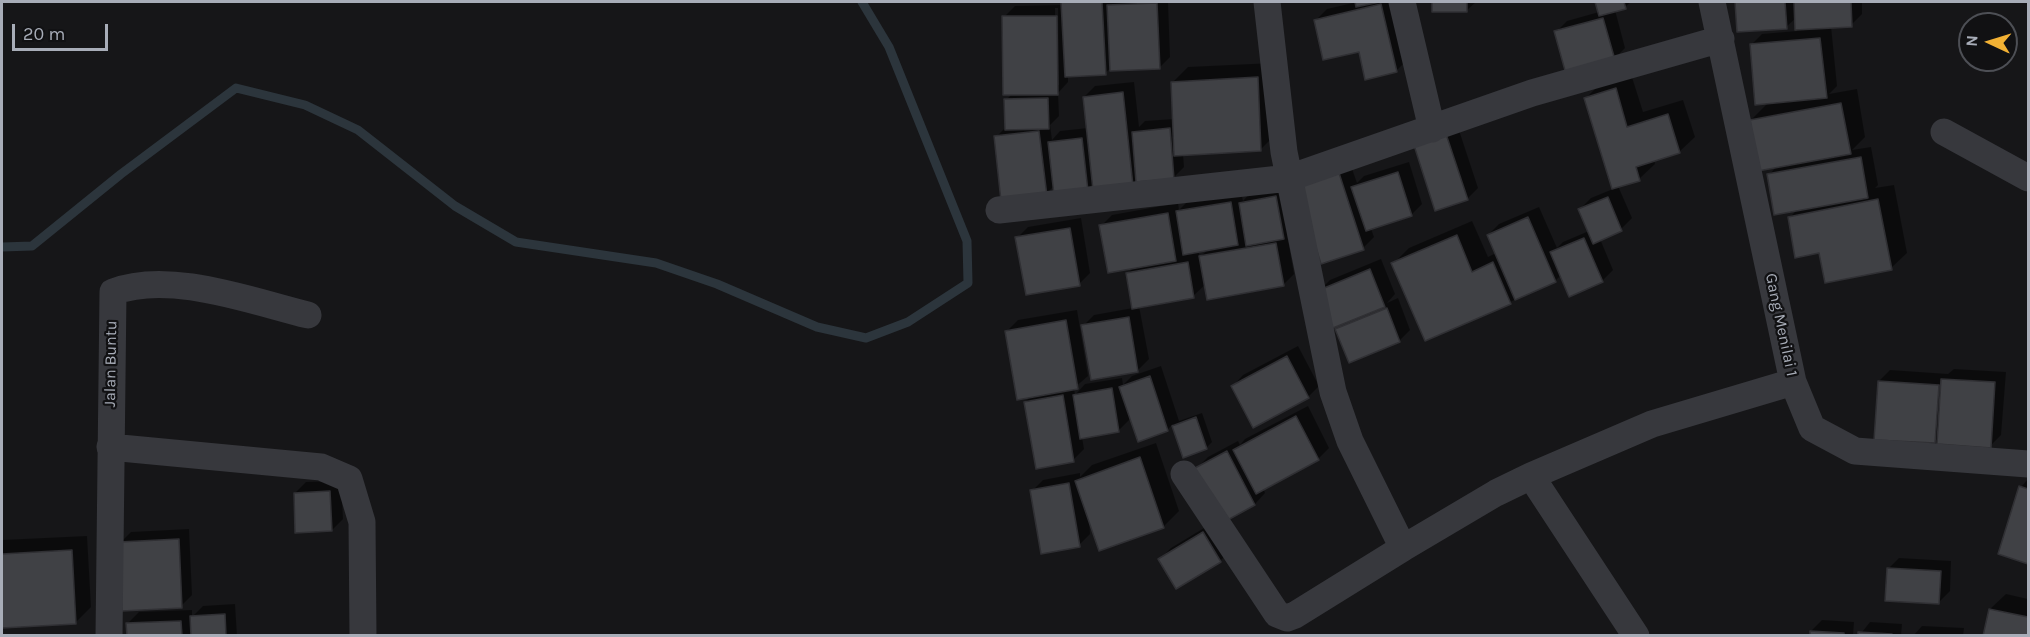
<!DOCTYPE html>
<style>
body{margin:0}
#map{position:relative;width:2030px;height:637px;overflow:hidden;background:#161618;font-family:Karla,sans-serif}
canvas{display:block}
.frame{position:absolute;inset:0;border:3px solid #a8adb8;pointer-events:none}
.north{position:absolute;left:1958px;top:12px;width:60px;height:60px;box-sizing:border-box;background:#111113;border:2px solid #4d4f55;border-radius:50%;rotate:274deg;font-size:16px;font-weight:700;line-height:24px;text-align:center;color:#a8adb8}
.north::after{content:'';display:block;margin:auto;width:21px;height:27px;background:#f2b134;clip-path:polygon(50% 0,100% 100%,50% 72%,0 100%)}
.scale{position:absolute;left:12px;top:24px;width:96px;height:27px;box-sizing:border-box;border:3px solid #a8adb8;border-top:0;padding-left:8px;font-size:18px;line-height:21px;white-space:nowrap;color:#a8adb8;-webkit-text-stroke:4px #111113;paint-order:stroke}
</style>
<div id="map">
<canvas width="2030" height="637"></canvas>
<div class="frame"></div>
<div class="north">N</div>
<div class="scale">20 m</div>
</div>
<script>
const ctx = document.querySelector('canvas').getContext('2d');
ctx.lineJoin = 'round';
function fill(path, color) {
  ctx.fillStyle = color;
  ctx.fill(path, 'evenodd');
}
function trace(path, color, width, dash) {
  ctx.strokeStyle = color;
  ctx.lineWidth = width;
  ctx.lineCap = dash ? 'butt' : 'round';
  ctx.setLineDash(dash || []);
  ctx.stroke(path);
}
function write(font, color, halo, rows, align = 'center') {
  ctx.font = font + ' Karla,sans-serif';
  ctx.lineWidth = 4.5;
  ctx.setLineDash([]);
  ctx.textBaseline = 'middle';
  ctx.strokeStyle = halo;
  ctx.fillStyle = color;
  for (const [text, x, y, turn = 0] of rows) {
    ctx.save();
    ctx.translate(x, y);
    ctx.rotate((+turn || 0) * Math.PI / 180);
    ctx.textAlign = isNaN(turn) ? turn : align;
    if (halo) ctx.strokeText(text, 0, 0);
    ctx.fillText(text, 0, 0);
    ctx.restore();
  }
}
const shadow = new Path2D(`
 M1063 2H1168L1170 57 1159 68 1112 67 1105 73 1068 75V82L1058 93 1059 116 1050 125 1052 140 1060 131 1088 128 1084 97 1095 86 1134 82 1139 127 1145 121 1174 119 1172 83 1188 67 1273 63 1276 134 1260 150 1183 154 1184 167 1173 178 1136 181 1132 184 1094 183 1087 190 1054 186 1046 194 996 137 1007 126 1006 100 1012 94 1004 17 1015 6 1063 5ZM1055 8H1058L1059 85H1056Z
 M1357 2H1393L1407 60 1396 71 1316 20 1327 9Z
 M1433 2H1476L1466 11H1433Z
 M1596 2H1631L1625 7 1615 10 1625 48 1614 59 1556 32 1567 21 1599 12Z
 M1736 2H1862V14L1851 25 1831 26 1837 86 1829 94 1857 89 1865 137 1852 150 1871 147 1878 185 1875 188 1894 185 1907 253 1891 268 1820 251 1789 218 1798 209 1769 175 1777 166 1751 120 1769 102 1751 45 1762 34 1797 31 1796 18 1786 27 1738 30Z
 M1631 74 1643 112 1683 100 1695 137 1679 152 1654 160 1655 164 1639 179 1618 186 1632 218 1621 229 1600 239 1613 270 1602 281 1561 275 1555 281 1510 302 1393 264 1409 248 1472 221 1488 257 1496 253 1488 235 1499 224 1539 207 1557 248 1563 242 1589 231 1580 209 1591 198 1613 189 1585 99 1601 83Z
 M1455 118 1478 188 1467 199 1413 139Z
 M1409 162 1422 204 1411 215 1371 229 1374 237 1363 248 1310 177 1350 163 1357 183 1364 176Z
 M1287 186 1294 227 1287 234 1294 274 1283 285 1206 284 1193 296 1139 306 1149 359 1138 370 1083 326 1094 315 1133 308 1128 273 1134 267 1101 226 1112 215 1178 203 1179 210 1188 201 1241 192 1243 201 1251 192ZM1209 249 1202 255 1200 258 1198 250Z
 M1081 218 1090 273 1079 284 1017 238 1028 227Z
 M1381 259 1395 294 1387 303 1398 298 1410 330 1399 341 1337 330 1345 322 1319 291 1330 280Z
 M1077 310 1088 376 1074 388 1075 395 1085 384 1122 378 1123 385 1132 376 1161 366 1179 421 1202 413 1212 442 1206 448 1184 456 1173 424 1167 430 1131 418 1118 431 1082 437 1084 449 1073 460 1025 402 1032 395 1007 331 1018 320Z
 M1298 346 1319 386 1308 397 1253 426 1233 386 1243 375Z
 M1954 369 2006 372 2001 435 1990 446 1939 437 1934 442 1879 381 1890 370 1948 374Z
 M1308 406 1329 448 1318 459 1263 488 1265 493 1255 504 1224 520 1197 468 1208 457 1238 441 1240 445 1245 439Z
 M1156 443 1179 511 1163 527 1089 518 1090 534 1079 545 1032 491 1043 480 1080 473V477L1092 465Z
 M2028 479V563L2000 553 2021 487Z
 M341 481 343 519 332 530 295 493 306 482Z
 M1214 522 1231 550 1220 561 1160 559 1171 548Z
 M189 529 192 595 181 606 120 543 131 532Z
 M87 536 91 607 75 623 2 626V540Z
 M1899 558 1951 561 1950 591 1939 602 1888 569Z
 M2006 594 2028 599V636H1985L1990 609Z
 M235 604 237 636H128V623L139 612 192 610V617L203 606Z
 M1822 620 1854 622 1853 636H1811V631Z
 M1870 622 1902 624 1901 636H1859Z
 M1922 626 1964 628 1963 636H1913Z`);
const stream = new Path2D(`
 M2 247 32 246 121 174 236 88 305 105 358 130 455 206 516 242 656 263 717 284 817 327 866 338 908 322 968 283 967 241 889 47 862 2`);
const building = new Path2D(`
 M1061 2H1102L1106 75 1065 77Z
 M1355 2H1380L1356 7Z
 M1432 2H1467V12H1432Z
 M1595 2H1624L1626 9 1599 16Z
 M1735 2H1785L1787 29 1737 32Z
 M1794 2H1851L1852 27 1795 30Z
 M1157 3 1160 69 1110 71 1107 5Z
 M1381 4 1397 72 1365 80 1359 52 1323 60 1314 20Z
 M1002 16H1057L1058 95H1003Z
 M1603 18 1615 60 1566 74 1554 31Z
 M1820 38 1827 98 1755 105 1750 44Z
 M1258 77 1261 151 1174 156 1171 82Z
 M1616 88 1627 127 1668 114 1680 153 1636 167 1640 181 1612 189 1584 98Z
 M1123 92 1133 186 1093 190 1083 97Z
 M1048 98 1049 129 1005 130 1004 99Z
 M1841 103 1851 154 1758 171 1750 120Z
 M1170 128 1174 179 1136 182 1132 132Z
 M1444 128 1468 200 1435 211 1412 139Z
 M1039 131 1047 196 1001 201 994 136Z
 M1082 138 1088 191 1054 195 1048 142Z
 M1861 157 1868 198 1774 215 1767 174Z
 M1398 172 1412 216 1366 231 1351 187Z
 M1339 173 1364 250 1321 264 1297 187Z
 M1276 196 1284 239 1246 246 1239 203Z
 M1608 197 1622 231 1593 244 1578 209Z
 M1878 199 1892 270 1825 283 1819 253 1795 258 1788 217Z
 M1231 202 1238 245 1183 255 1176 211Z
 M1168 213 1176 261 1108 273 1099 225Z
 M1528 217 1556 282 1515 300 1487 235Z
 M1070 228 1080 286 1026 295 1015 237Z
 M1457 235 1472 272 1493 262 1511 304 1425 341 1391 263Z
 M1584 238 1603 282 1569 297 1550 252Z
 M1276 243 1284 286 1207 300 1199 256Z
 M1188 262 1194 298 1132 309 1126 273Z
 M1370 269 1385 307 1333 328 1317 291Z
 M1387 308 1400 342 1349 363 1335 329Z
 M1129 317 1138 372 1091 380 1081 325Z
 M1066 320 1078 389 1017 400 1005 331Z
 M1287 356 1309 398 1253 428 1231 386Z
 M1150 376 1168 431 1138 442 1119 387Z
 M1941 379 1995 382 1991 448 1937 444Z
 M1878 381 1939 385 1935 443 1874 440Z
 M1112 388 1119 432 1080 439 1073 395Z
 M1063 395 1074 462 1036 469 1024 402Z
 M1296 416 1319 460 1256 494 1233 450Z
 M1196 417 1207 449 1183 458 1172 426Z
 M1227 451 1255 505 1224 522 1195 468Z
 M1140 457 1164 528 1099 551 1075 481Z
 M1069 483 1080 547 1041 554 1030 490Z
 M2019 486 2028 489V564L1998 554Z
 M330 491 332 531 295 533 294 493Z
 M1203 532 1221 562 1176 589 1158 559Z
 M179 539 182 608 122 611 119 542Z
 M72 550 76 624 2 628V554Z
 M1887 568 1941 571 1939 604 1885 601Z
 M1989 609 2028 617V636H1983Z
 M225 614 226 636H191L190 616Z
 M181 621 182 636H127L126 623Z
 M1810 631 1844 633V636H1810Z
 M1858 632 1892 634V636H1858Z`);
const minor = new Path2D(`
 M1267 2 1284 152 1333 392 1350 441 1403 548 1496 493 1531 476 1636 636
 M1402 2 1432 129
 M1712 2 1793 382 1812 428 1855 451 2028 464
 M1944 132 2028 178
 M999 210 1289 178 1532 93 1721 39
 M110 447 321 467 349 479 362 522 363 636
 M1184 474 1277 614 1287 618 1295 615 1403 548
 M1531 476 1652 424 1793 382
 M109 636 113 292C169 270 251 301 308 315`);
const streetNames = [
 ["Gang Menilai 1",1781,325,78],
 ["Jalan Buntu",111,364,-89]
];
fill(shadow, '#0007');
trace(stream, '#2c353c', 9);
fill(building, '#404145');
trace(building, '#303034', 1.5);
trace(minor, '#37383d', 27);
write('16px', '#a8adb8', '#111113', streetNames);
</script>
